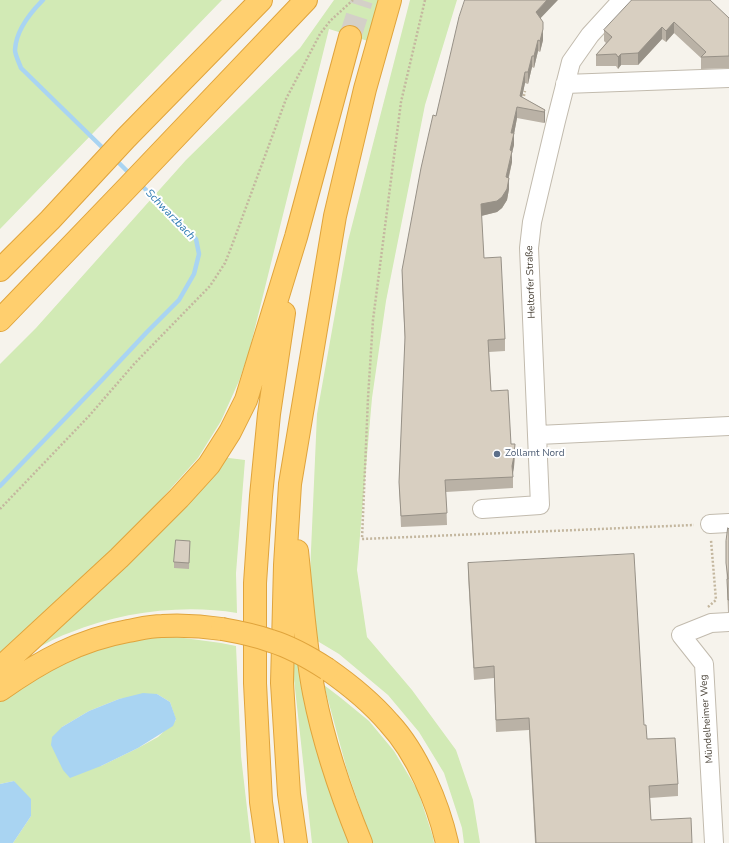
<!DOCTYPE html>
<meta charset="utf-8">
<style>
body{margin:0}
canvas{display:block;background:#f6f3ec}
</style>
<canvas width="729" height="843"></canvas>
<script>
const ctx = document.querySelector('canvas').getContext('2d');
ctx.lineJoin = 'round';
function fill(path, color) {
  ctx.fillStyle = color;
  ctx.fill(path, 'evenodd');
}
function trace(path, color, width, dash) {
  ctx.strokeStyle = color;
  ctx.lineWidth = width;
  ctx.lineCap = dash ? 'butt' : 'round';
  ctx.setLineDash(dash || []);
  ctx.stroke(path);
}
function write(font, color, halo, rows, align = 'center') {
  ctx.font = font + ' "Nunito Sans",sans-serif';
  ctx.lineWidth = 4;
  ctx.setLineDash([]);
  ctx.textBaseline = 'middle';
  ctx.strokeStyle = halo;
  ctx.fillStyle = color;
  for (const [text, x, y, turn = 0] of rows) {
    ctx.save();
    ctx.translate(x, y);
    ctx.rotate((+turn || 0) * Math.PI / 180);
    ctx.textAlign = isNaN(turn) ? turn : align;
    if (halo) ctx.strokeText(text, 0, 0);
    ctx.fillText(text, 0, 0);
    ctx.restore();
  }
}
const green = new Path2D(`
 M0 0H222L0 229Z
 M334 0H381L368 41 329 29 249 352 239 381 221 421 198 458 148 514 0 657V364L36 328 186 160 300 48Z
 M410 0H457L425 105 386 301 372 398 357 570 367 637 412 690 456 750 473 800 480 843H464L462 828 444 773 419 732 388 695 339 654 314 639 309 596 317 414 348 241Z
 M221 457 245 460 236 573 237 613C182 604 121 612 69 633 54 638 40 647 26 655Z
 M169 636 221 643 236 646 241 756 251 843H13L31 816 14 781 0 784V702L53 669 89 653 128 641ZM157 694 170 702 176 720 158 737 138 748 101 766 62 727 89 711 119 699Z
 M292 661 303 668 353 843H312Z
 M324 685 341 698 369 721 394 751 418 791 433 837 434 843H372L347 770Z`);
const water = new Path2D(`
 M143 693 157 694 170 702 176 719 173 726 138 748 101 766 70 778 63 770 51 745 52 737 62 727 89 711 119 699Z
 M14 781 31 799V816L13 843H0V784Z`);
const stream = new Path2D(`
 M43 0C30 13 16 30 15 50 15 55 19 62 21 68L106 151
 M114 158 132 176
 M0 486 102 380 147 332 179 300 194 274 199 254 196 239 140 184`);
const highwayTunnel = new Path2D(`
 M350 37 362 0`);
const path = new Path2D(`
 M425 0 401 102 373 320 368 398 362 539 694 525
 M523 100 525 91
 M0 509 89 416 135 363 210 286 225 263 231 248 286 99 320 34 330 21 353 0
 M708 607 716 600 711 540`);
const street = new Path2D(`
 M565 84 729 78
 M538 435 729 426
 M482 509 540 505 529 248 532 222 556 121 571 62 590 35 622 0
 M710 524 729 523
 M714 843 704 664 681 635 711 623 729 622`);
const highway = new Path2D(`
 M0 270 50 220 126 138 261 0
 M0 320 127 188 306 0
 M297 551C302 598 305 646 314 693 324 744 341 794 361 843
 M0 668 119 558 179 498 209 465 230 432 246 400 296 237 350 37
 M327 669C350 685 371 702 389 723 417 753 438 803 447 843
 M0 690C41 661 79 640 128 631 139 629 150 626 162 626 182 625 202 626 222 629
 M267 843 261 802 255 683V583L261 496 269 414 284 313
 M296 843 289 794 282 683 285 565 290 484 335 216 365 89 390 0`);
const highwayBridge = new Path2D(`
 M222 629C239 632 255 635 271 641 291 647 310 658 327 669`);
const wall = new Path2D(`
 M632 0 729 18V68L701 69V58L674 33 666 42 662 39 638 65H621L618 69 616 66H596V55L606 43 604 41V30Z
 M541 18 543 40 540 52 538 51 534 68 532 67 528 84 525 83 522 97 545 110V122L544 123 517 118 514 134V145L512 151V162L509 177V189L507 200 502 208 497 212 481 216 484 258 505 339V351L489 352 491 391 511 444 515 456 514 467 513 474V488L446 492 447 525 401 527 399 482 405 343 402 282V270L436 116Z
 M729 529V612H728L727 590 726 541Z
 M190 541 189 569 174 568V562Z
 M468 563 644 725 647 739 678 784V796L650 798 651 820 692 843H535L529 730 496 732 494 678 474 680 468 575Z`);
const shadedWall = new Path2D(`
 M547 0H558L536 23V12Z
 M674 22V33L666 42V31Z
 M662 27V39L638 65V53Z
 M543 29V40L540 52V41Z
 M538 40V51L534 68V56Z
 M621 54V65L618 69V57Z
 M532 56V67L528 84V72Z
 M525 72V83L520 107V96Z
 M517 107V118L514 134V145L510 162V150L511 133Z
 M545 110V122L544 123V112Z
 M512 151V162L506 188V177Z
 M509 178V189L507 200 502 208 497 212 481 216V204Z
 M515 444 514 467 512 477V466Z`);
const building = new Path2D(`
 M465 0H547L536 12 543 22V29L540 41 538 40 534 56H532L528 72H525L520 96 545 110 544 112 517 107 511 133H514L510 150 512 151 506 177 509 178 507 189 502 197 497 201 481 204 484 258 501 257 505 339 488 340 491 391 508 390 511 444H515L514 456 512 466 513 477 445 480 447 513 401 516 399 482 405 337 402 270 421 168 433 115 436 116 459 17Z
 M632 0H710L729 18V56L701 57 706 52 674 22 666 31 662 27 638 53 621 54 618 57 616 54 596 55 612 37 604 30Z
 M728 528 729 529V600H728L727 579H728L726 563V541Z
 M176 540 190 541 189 563 174 562Z
 M634 554 644 725H646L647 739 675 738 678 784 649 786 651 820 691 818 692 843H536L529 718 496 720 494 666 474 668 468 563Z`);
const markers = [
 [497,454,4,"#5c6f8a"]
];
const streetNames = [
 ["Heltorfer Straße",531,282,-92],
 ["Mündelheimer Weg",707,719,-94]
];
const serviceNames = [
 ["Zollamt Nord",505,454]
];
const waterNames = [
 ["Schwarzbach",170,215,46]
];
fill(green, '#d2eab5');
fill(water, '#a9d4f2');
trace(stream, '#a9d4f2', 4.5);
trace(highwayTunnel, '#d4d0c8', 22, [22, 11]);
trace(street, '#c2bbae', 20);
trace(highway, '#e0a43c', 24);
trace(path, '#c4b79f', 2.5, [2, 2]);
trace(street, '#fff', 18);
trace(highway, '#ffcf6e', 22);
trace(highwayBridge, '#e0a43c', 24, []);
trace(highwayBridge, '#ffcf6e', 22);
fill(wall, '#bab2a6');
fill(shadedWall, '#979187');
fill(building, '#d8cfc1');
trace(building, '#979187', 1);
for (const [x, y, r, color] of markers) {
  const dot = new Path2D();
  dot.arc(x, y, r, 0, 2 * Math.PI);
  ctx.fillStyle = color;
  ctx.fill(dot);
  trace(dot, '#fff', 1.5);
}
write('10px', '#4b4439', '#fff', streetNames);
write('10px', '#4e5e75', '#fff', serviceNames, 'left');
write('italic 11px', '#2e7ab2', '#fff', waterNames);
</script>
